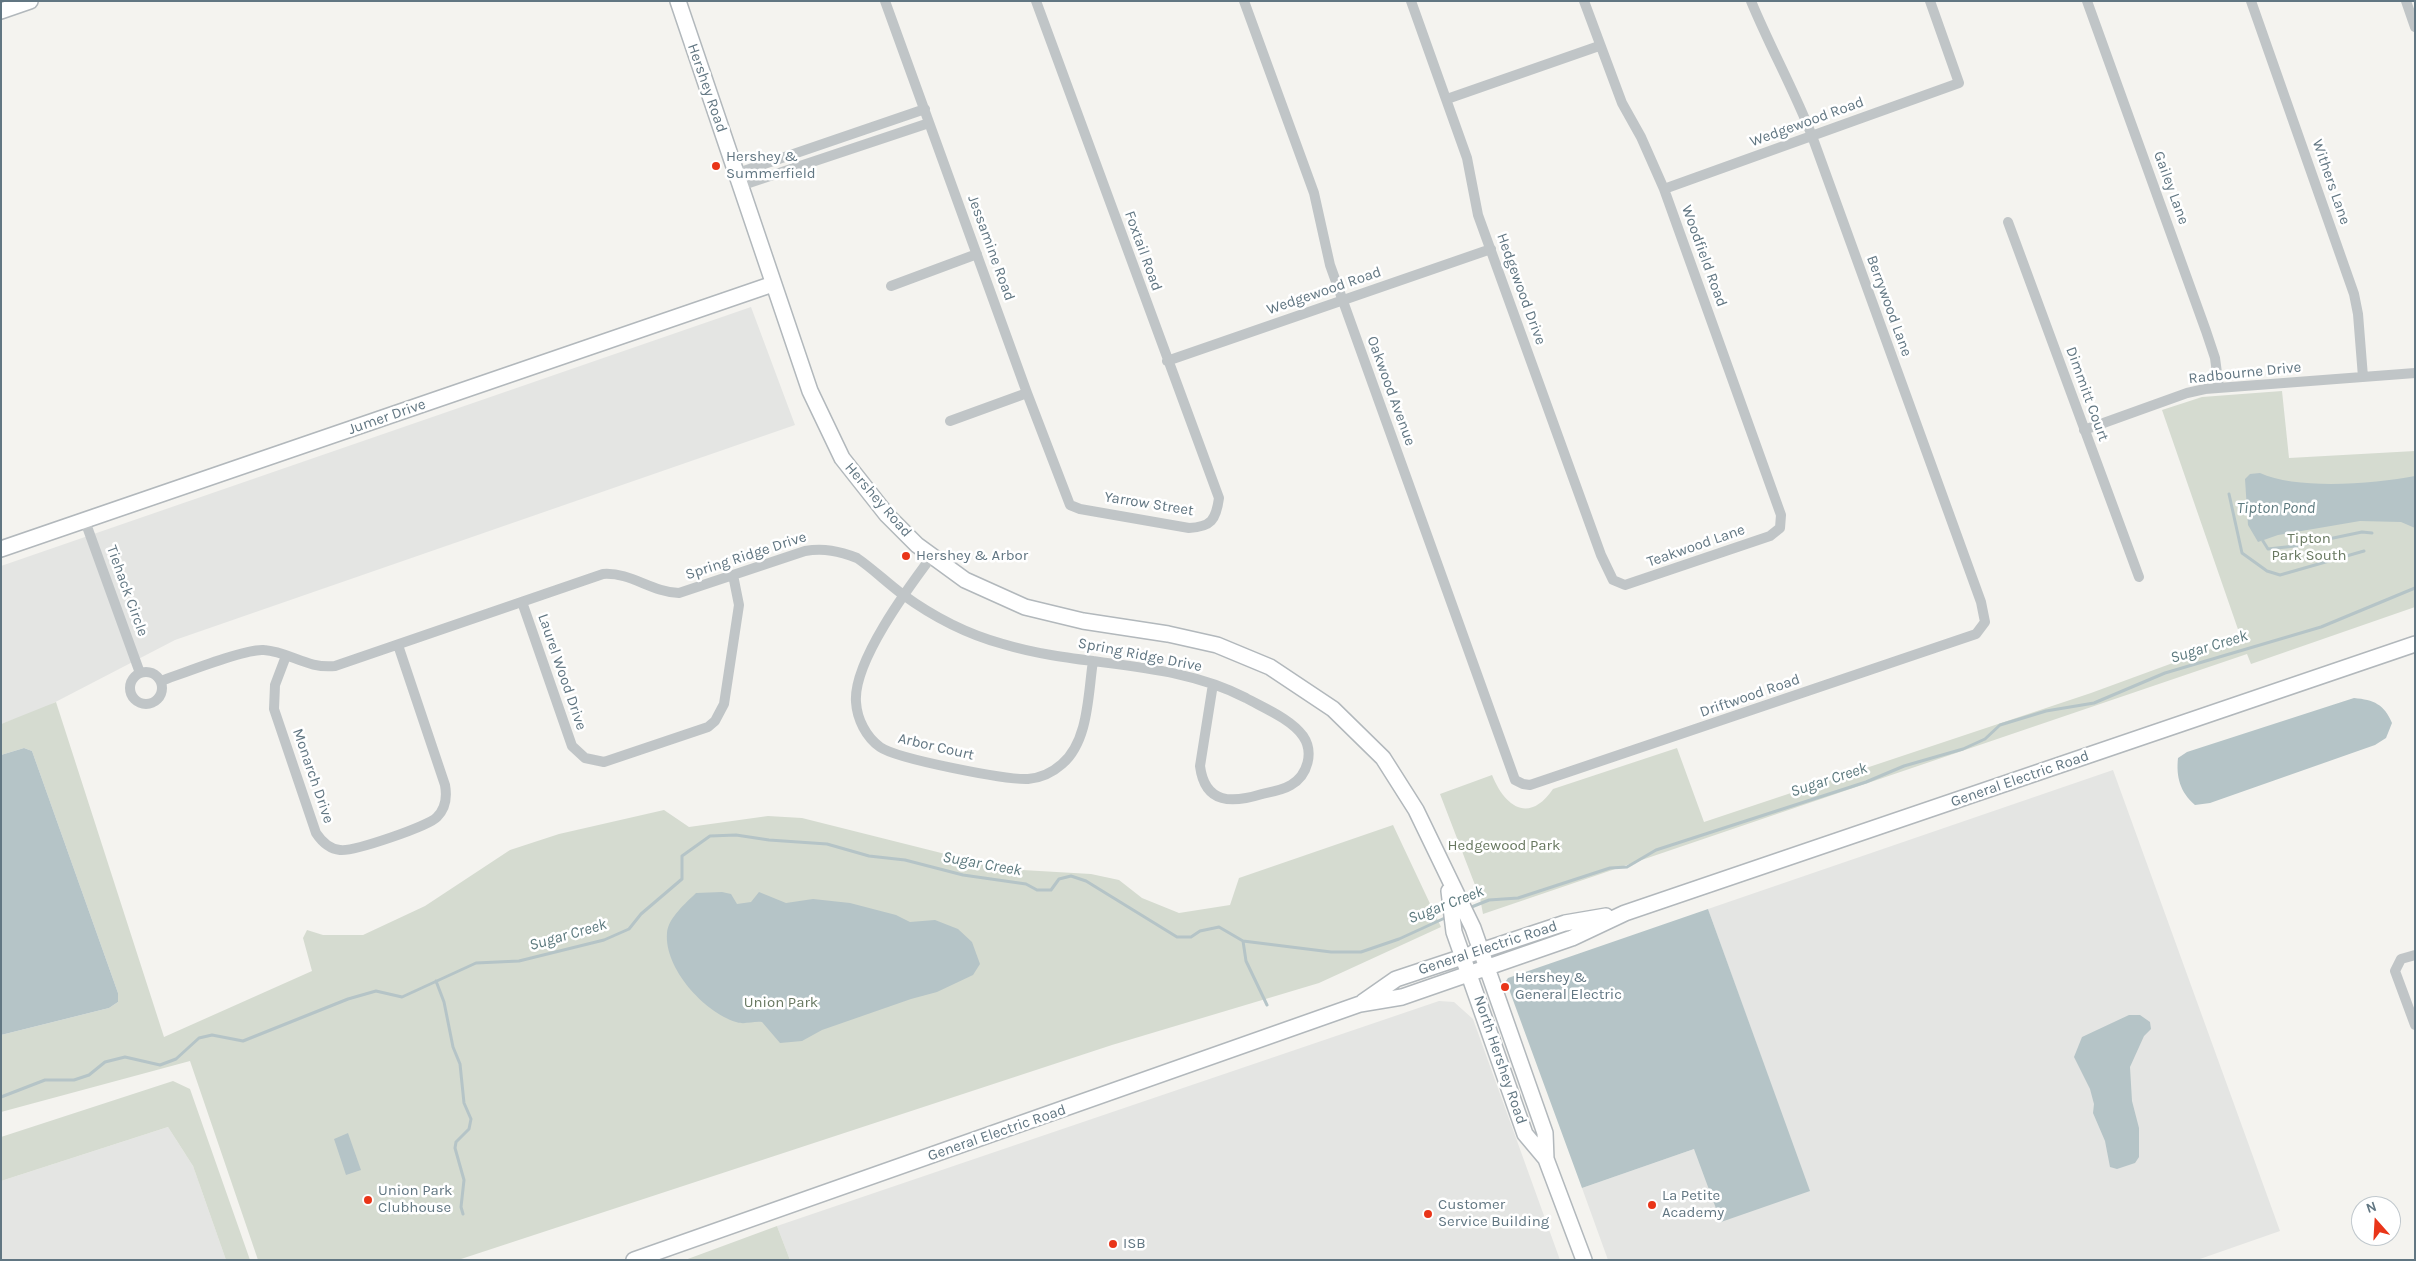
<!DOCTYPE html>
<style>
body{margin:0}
#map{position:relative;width:2416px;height:1261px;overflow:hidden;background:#f4f3ef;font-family:Karla,sans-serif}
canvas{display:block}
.frame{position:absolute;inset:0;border:2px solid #617682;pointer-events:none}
.north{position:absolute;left:2351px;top:1196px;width:50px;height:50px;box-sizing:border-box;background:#fff;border:1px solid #c0c8cd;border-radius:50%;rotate:341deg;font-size:14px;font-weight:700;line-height:20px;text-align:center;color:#617682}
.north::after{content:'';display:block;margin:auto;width:18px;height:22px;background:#e93519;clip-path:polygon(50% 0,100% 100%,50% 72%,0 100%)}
</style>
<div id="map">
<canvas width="2416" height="1261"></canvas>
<div class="frame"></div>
<div class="north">N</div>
</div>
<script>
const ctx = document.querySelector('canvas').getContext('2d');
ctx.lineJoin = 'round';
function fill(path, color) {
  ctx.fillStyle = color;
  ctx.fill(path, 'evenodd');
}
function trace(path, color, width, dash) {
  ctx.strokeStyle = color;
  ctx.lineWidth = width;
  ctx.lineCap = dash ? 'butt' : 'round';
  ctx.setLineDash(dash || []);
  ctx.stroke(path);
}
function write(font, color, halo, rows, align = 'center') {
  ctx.font = font + ' Karla,sans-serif';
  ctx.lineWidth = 5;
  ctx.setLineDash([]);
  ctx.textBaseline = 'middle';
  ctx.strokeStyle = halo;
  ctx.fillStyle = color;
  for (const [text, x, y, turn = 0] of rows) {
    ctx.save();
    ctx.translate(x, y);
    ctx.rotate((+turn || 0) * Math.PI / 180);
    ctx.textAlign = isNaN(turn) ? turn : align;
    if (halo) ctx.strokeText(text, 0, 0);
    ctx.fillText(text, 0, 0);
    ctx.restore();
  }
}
const built = new Path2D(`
 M751 307 795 425 175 640 40 710 1 724V566Z
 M2113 770 2280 1231 2197 1260H1608L1582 1188 1694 1149 1809 1191 1708 909Z
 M1439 1001 1454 1002 1473 1019 1560 1260H790L777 1226Z
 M168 1127 193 1166 226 1260H1V1181Z`);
const green = new Path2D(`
 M2282 391 2289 458 2415 451V607L2251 664 2247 654 1483 914 1480 898 1440 794 1492 775C1505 807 1529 824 1553 789L1677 748 1704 822 2091 693 2241 638 2162 410 2202 397Z
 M56 702 164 1037 312 971 303 938 307 930 323 935H363L425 906 510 850 559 834 664 810 689 827 768 816 802 818 1005 869 1091 874 1119 880 1142 898 1179 913 1230 905 1239 878 1393 825 1441 927 1319 983 1112 1045 458 1260H258L190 1061 1 1112V1035L109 1008 118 1002V993L32 751 24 748 1 755V724Z
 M173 1081 190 1089 250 1260H226L193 1166 168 1127 1 1181V1137Z
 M777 1226 790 1260H685Z`);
const water = new Path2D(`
 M2260 473C2296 490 2375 484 2415 476V528L2401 522 2360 521 2278 535 2258 542 2248 525 2245 479 2250 474Z
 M2354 698C2374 700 2384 704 2392 723L2386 738 2375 745 2210 803 2195 805C2180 792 2176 777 2178 758L2187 752Z
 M24 748 32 751 118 993V1002L109 1008 1 1035V755Z
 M722 892 731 894 737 904 751 902 759 892 786 903 813 899 850 903 896 915 910 922 935 920 958 929 972 942 980 964 973 975 937 992 911 999 822 1030 802 1041 780 1043 762 1022C753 1021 744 1025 736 1022 704 1012 664 968 667 933 668 918 686 903 696 893Z
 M1708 909 1810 1191 1721 1222 1694 1149 1582 1188 1506 981 1508 978Z
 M2129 1015H2140L2150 1022 2151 1029 2144 1036 2130 1067 2132 1101 2139 1128V1157L2135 1163 2117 1169 2110 1167 2105 1141 2093 1113 2094 1104 2090 1089 2074 1057 2082 1037Z
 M348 1133 361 1170 346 1175 334 1139Z`);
const stream = new Path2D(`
 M2229 494 2242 553 2267 571 2280 575 2364 551
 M2263 541 2268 549 2295 546 2362 532 2372 533
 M1469 908 1489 900 1518 898 1610 868 1627 867 1656 850 1866 782 1904 766 1963 749 1985 739 2000 725 2046 711 2094 703 2165 673 2321 627 2415 588
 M1243 941 1246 961 1267 1005
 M436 981 444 1002 453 1047 460 1064 464 1103 471 1119 469 1129 456 1142 455 1148 464 1180 461 1207 463 1214
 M1 1097 45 1080H74L89 1075 105 1062 125 1057 160 1065 176 1059 199 1038 212 1035 243 1041 348 999 376 991 402 997 476 963 519 961 604 940 629 929 641 914 682 879V856L710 836 736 835 769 840 827 844 869 856 905 860 963 875 1026 884 1037 890H1051L1059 879 1071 876 1086 881 1177 937H1191L1200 931 1219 927 1243 941 1331 952H1361L1399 939 1447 917`);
const street = new Path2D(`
 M885 1 1027 393 1070 505 1080 509 1189 528C1211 527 1216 520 1219 498L1036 1
 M1244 1 1314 193 1330 265 1515 780 1523 784 1530 785 1976 634 1985 622 1981 602 1812 136C1794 90 1770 47 1751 1
 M1411 1 1467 158 1478 215 1601 555 1613 580 1625 585 1770 536 1780 528 1781 515 1664 189 1641 137 1622 103 1584 1
 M2087 1 2206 331 2215 358 2219 388
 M2251 1 2354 294 2358 314 2363 377
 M2406 1 2415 27
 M1447 99 1599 46
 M735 174 925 109
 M740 186 929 123
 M1664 189 1959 83 1930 1
 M2008 222 2139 577
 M891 286 977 254
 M1167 361 1491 249
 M950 421 1027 393
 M2084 430 2187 393 2205 389 2415 373
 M85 521 140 673
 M932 556C908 588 853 662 856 702 857 719 866 737 880 747 897 759 1006 780 1028 779 1040 778 1053 772 1062 764 1089 741 1088 693 1093 661
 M522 602 572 746 585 758 604 762 708 727 715 721 724 704 739 605 733 575
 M286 656 275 685 274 709 316 833C322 842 329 849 340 850 353 852 429 826 437 817 446 808 447 796 445 785L398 645
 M130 688a16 16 0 1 1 32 0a16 16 0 1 1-32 0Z
 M161 681C181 674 246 648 264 650 290 652 307 669 335 666L603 574C631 572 651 592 679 593L805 551C824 548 839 551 857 558 873 569 886 582 902 594 932 616 966 634 1003 644 1082 668 1171 659 1246 698 1264 708 1291 719 1303 736 1314 752 1308 775 1291 785 1283 790 1272 792 1262 794 1233 803 1205 805 1200 766L1213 684
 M2415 955 2401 959 2395 971 2415 1025`);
const secondary = new Path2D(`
 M678 1 810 391 842 458 887 515 917 545 965 580 1025 607 1083 621 1168 634 1217 645 1270 667 1333 709 1383 758 1416 810 1473 928 1545 1133 1546 1159
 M1 11 30 1
 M1 549 773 284
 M1449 891 1454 932 1525 1134 1546 1159 1584 1260
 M1363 1002 1396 979 1565 923 1606 916
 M634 1260 1360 1004 1402 997 1572 938 1625 913 2415 644`);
const markers = [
 [716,166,5,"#e93519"],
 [906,556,5,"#e93519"],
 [1505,987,5,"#e93519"],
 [368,1200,5,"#e93519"],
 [1652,1205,5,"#e93519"],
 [1428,1214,5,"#e93519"],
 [1113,1244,5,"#e93519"]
];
const streetNames = [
 ["Hershey Road",707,88,71],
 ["Wedgewood Road",1807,122,-20],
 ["Withers Lane",2331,182,71],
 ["Gailey Lane",2171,188,70],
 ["Jessamine Road",991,248,70],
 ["Foxtail Road",1143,251,70],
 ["Woodfield Road",1704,256,70],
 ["Hedgewood Drive",1521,289,70],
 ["Wedgewood Road",1324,291,-19],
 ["Berrywood Lane",1889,306,70],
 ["Radbourne Drive",2245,373,-6],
 ["Oakwood Avenue",1391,391,70],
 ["Dimmitt Court",2087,394,70],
 ["Jumer Drive",387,417,-19],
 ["Hershey Road",878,500,49],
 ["Yarrow Street",1149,504,9],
 ["Teakwood Lane",1696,546,-19],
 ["Spring Ridge Drive",746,556,-18],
 ["Tiehack Circle",127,591,70],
 ["Spring Ridge Drive",1140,655,11],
 ["Laurel Wood Drive",562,672,71],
 ["Driftwood Road",1750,696,-19],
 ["Arbor Court",936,747,13],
 ["Monarch Drive",313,776,71],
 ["General Electric Road",2020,779,-19],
 ["General Electric Road",1488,948,-18],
 ["North Hershey Road",1500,1060,71],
 ["General Electric Road",997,1133,-19]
];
const poiNames = [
 ["Hershey &",726,157],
 ["Summerfield",726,174],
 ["Hershey & Arbor",916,556],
 ["Hershey &",1515,978],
 ["General Electric",1515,995],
 ["Union Park",378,1191],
 ["Clubhouse",378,1208],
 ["La Petite",1662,1196],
 ["Academy",1662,1213],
 ["Customer",1438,1205],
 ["Service Building",1438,1222],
 ["ISB",1123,1244]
];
const parkNames = [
 ["Tipton",2309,539],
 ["Park South",2309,556],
 ["Hedgewood Park",1504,846],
 ["Union Park",781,1003]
];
const waterNames = [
 ["Tipton Pond",2276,508],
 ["Sugar Creek",2209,647,-17],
 ["Sugar Creek",1829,780,-18],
 ["Sugar Creek",982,864,10],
 ["Sugar Creek",1446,905,-21],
 ["Sugar Creek",568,935,-16]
];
fill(built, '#e4e5e3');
fill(green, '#d5dbd0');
fill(water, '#b5c4c7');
trace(stream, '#b5c4c7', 3);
trace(secondary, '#b2b8bc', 18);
trace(street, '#c0c5c7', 10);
trace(secondary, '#fff', 15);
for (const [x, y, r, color] of markers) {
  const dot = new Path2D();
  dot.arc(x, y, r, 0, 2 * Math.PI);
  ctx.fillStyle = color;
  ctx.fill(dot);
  trace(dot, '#fff', 2);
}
write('15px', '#617682', '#fff', streetNames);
write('15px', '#617682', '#fff', poiNames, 'left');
write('15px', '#687860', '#fff', parkNames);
write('italic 16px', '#5d7a7f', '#fff', waterNames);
</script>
